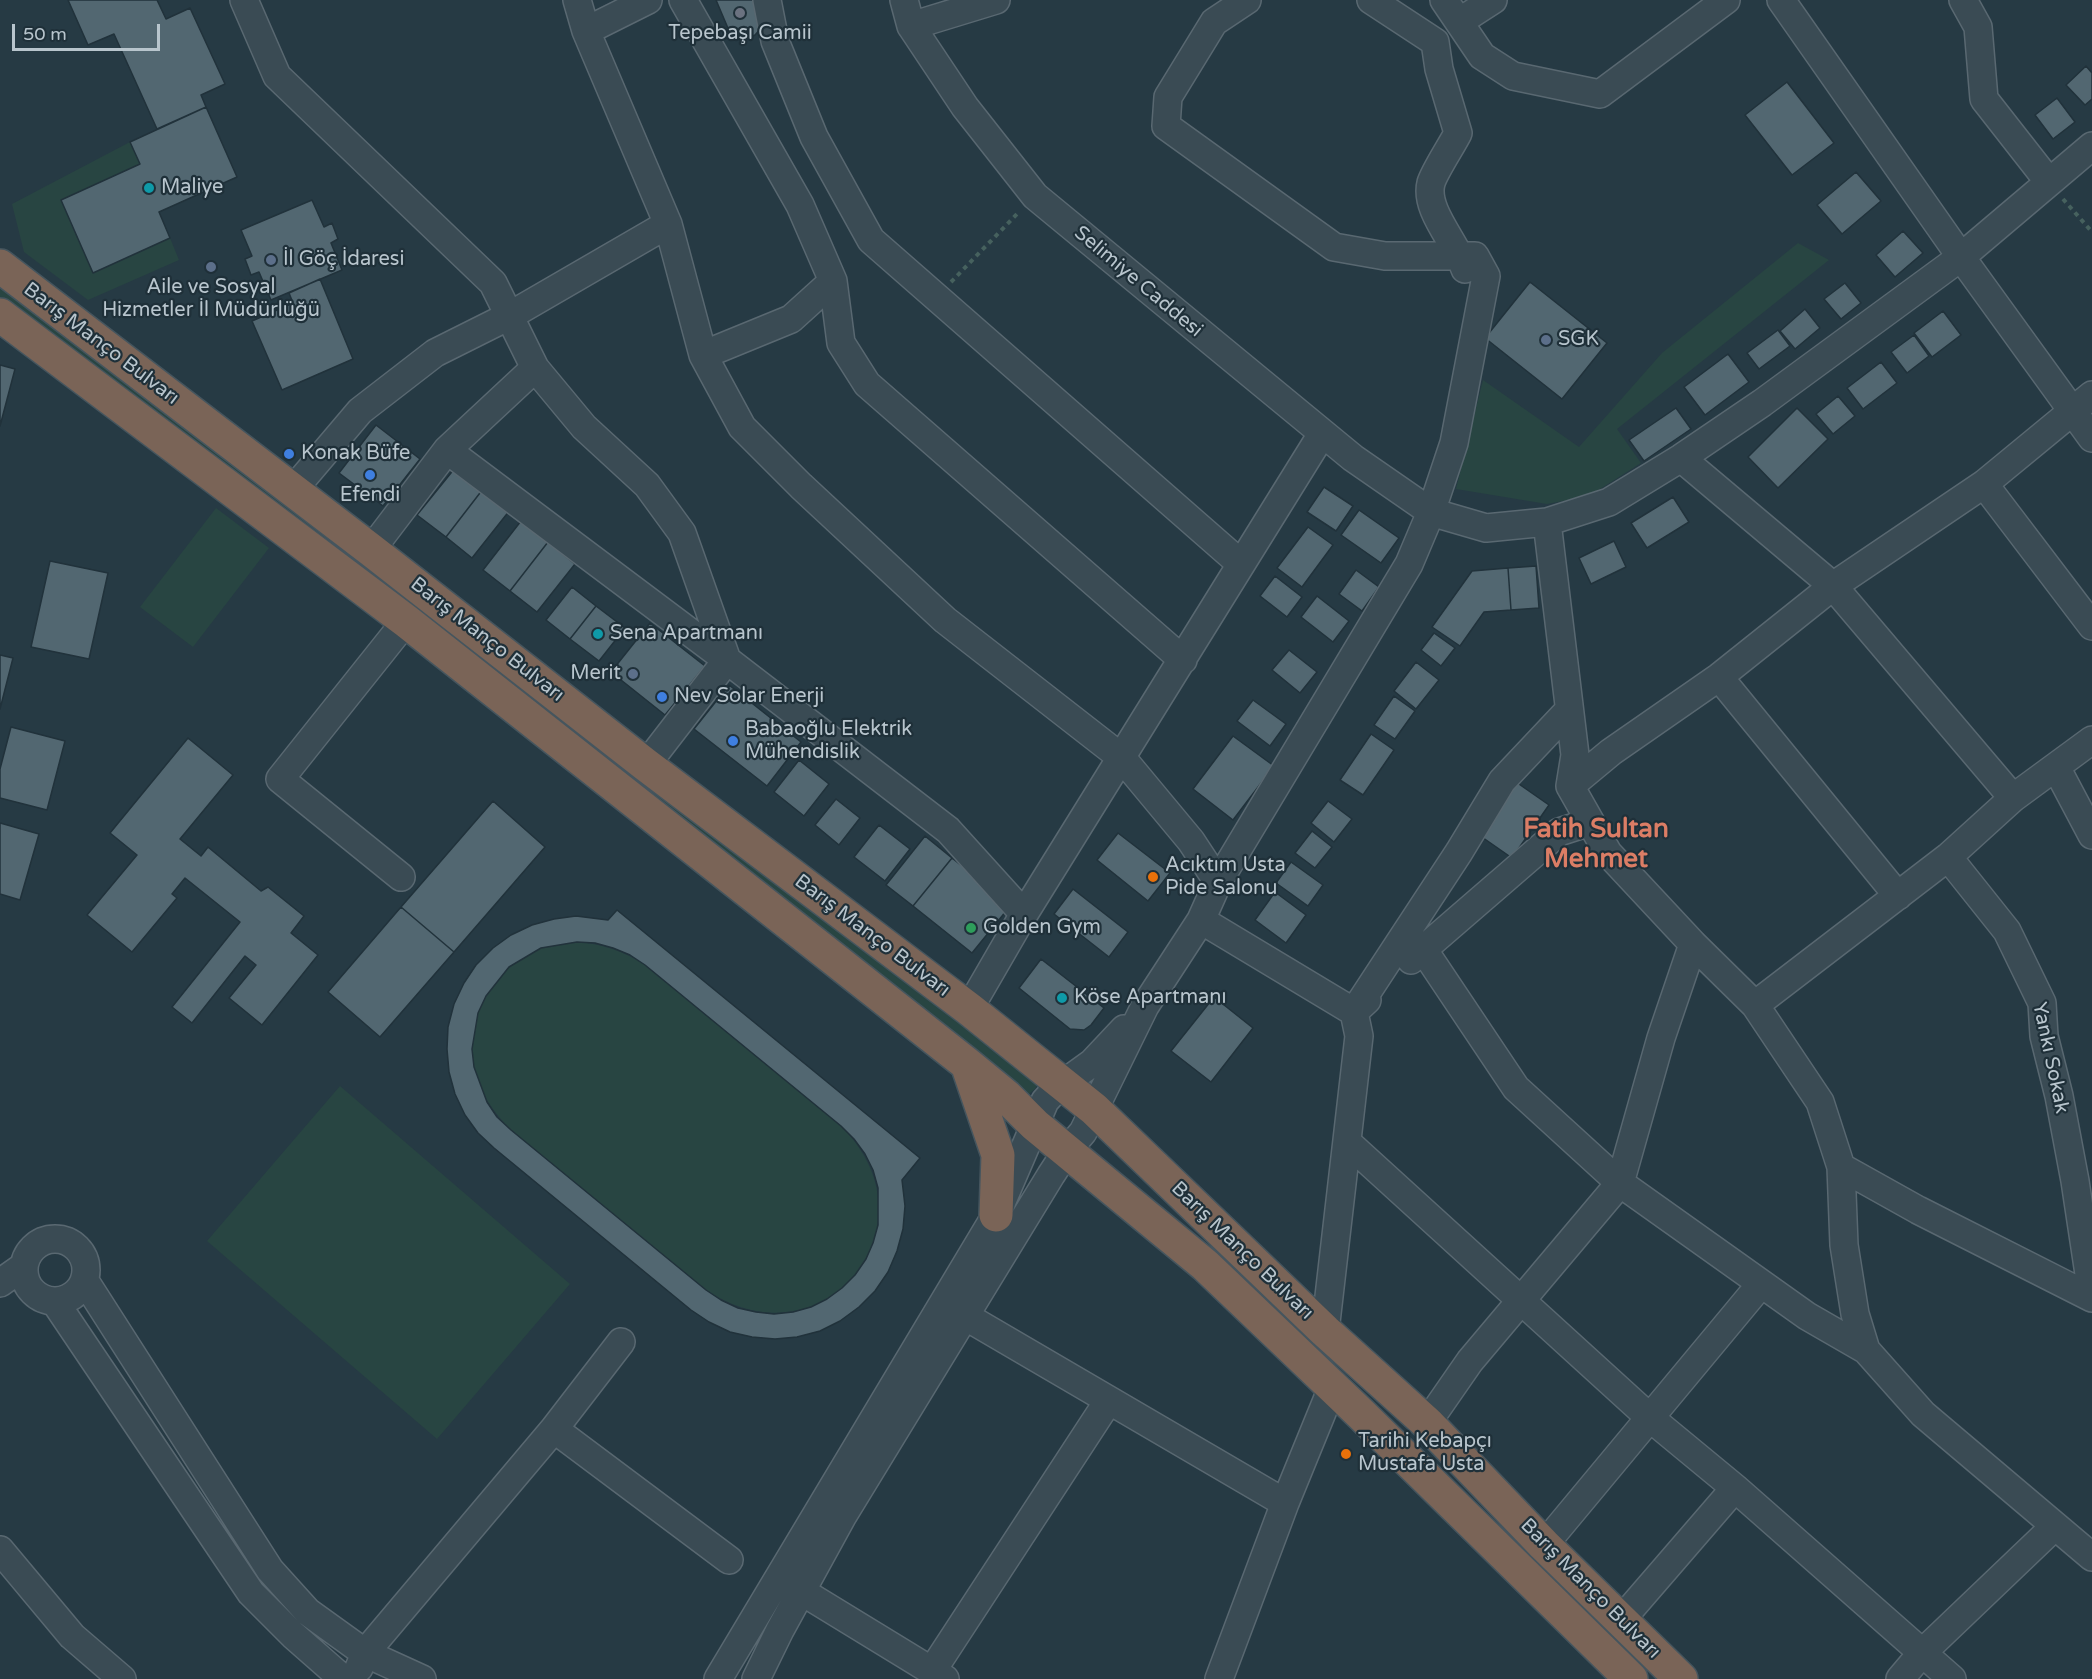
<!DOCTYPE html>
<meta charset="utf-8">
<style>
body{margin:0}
#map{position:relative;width:2092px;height:1679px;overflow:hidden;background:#263a44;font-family:"Varela Round",sans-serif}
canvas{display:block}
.scale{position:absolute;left:12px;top:24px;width:148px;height:27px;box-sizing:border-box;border:3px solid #b8c5cd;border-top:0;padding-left:8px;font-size:18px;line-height:21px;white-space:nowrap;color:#b8c5cd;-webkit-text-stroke:4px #1f3039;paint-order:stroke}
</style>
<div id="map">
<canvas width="2092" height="1679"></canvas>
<div class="scale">50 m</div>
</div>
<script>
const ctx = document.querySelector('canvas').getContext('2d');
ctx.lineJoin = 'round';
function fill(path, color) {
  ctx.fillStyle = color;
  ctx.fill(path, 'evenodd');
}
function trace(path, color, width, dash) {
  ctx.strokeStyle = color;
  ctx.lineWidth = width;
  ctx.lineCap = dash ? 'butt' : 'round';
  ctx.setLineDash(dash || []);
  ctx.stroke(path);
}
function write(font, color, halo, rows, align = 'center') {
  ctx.font = font + ' "Varela Round",sans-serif';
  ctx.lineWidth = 4.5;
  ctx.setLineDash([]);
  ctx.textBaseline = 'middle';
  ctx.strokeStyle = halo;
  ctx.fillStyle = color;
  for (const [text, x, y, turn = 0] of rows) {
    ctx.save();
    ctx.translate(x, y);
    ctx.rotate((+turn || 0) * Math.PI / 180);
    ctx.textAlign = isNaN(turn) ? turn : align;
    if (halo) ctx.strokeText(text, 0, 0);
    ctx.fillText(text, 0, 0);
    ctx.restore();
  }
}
const green = new Path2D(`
 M130 142 140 164 61 200 93 272 170 238 179 260 88 300 24 252 12 204Z
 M1798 243 1829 260 1617 429 1641 463 1589 496 1547 504 1456 489 1483 380 1579 447 1662 353Z
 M0 286 1041 1079 1035 1089 1025 1097 951 1033 855 954 195 441 51 338 0 304Z
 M216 508 269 548 193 647 140 607Z
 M577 942C603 944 623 951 645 965L841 1126C941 1225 824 1369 706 1290L511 1130C493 1112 479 1092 474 1067 463 1019 495 965 541 948 552 944 565 943 577 942Z
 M340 1086 570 1284 437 1439 207 1241Z`);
const building = new Path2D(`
 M68 0H157L166 19 190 8 225 84 201 95 206 107 157 129 114 34 88 45Z
 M716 0H755L763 26 755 35 746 39 733 40Z
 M2086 66 2092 73V99L2085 105 2066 85Z
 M1787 82 1834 143 1792 175 1745 115Z
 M2057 98 2075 122 2053 139 2035 115Z
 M206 107 237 177 159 212 170 238 93 273 61 200 140 164 130 142Z
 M1856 172 1881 201 1842 234 1817 205Z
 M312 200 324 227 332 223 338 239 331 243 342 270 271 300 259 272 251 275 245 259 252 256 241 230Z
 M1903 231 1923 253 1895 277 1876 255Z
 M320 279 353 359 282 390 252 321 293 303 289 293Z
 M1530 282 1607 343 1562 399 1485 338Z
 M1845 283 1861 303 1841 319 1824 299Z
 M1805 309 1820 328 1795 349 1780 331Z
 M1943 311 1961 335 1932 357 1914 333Z
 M1778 330 1790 346 1759 369 1747 353Z
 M1914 335 1929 356 1907 373 1891 352Z
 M1728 354 1749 382 1705 415 1684 387Z
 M1881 362 1897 383 1863 409 1847 388Z
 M0 365 15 369 0 426Z
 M1838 396 1855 416 1833 434 1816 414Z
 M1676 408 1691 429 1644 461 1629 440Z
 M1797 408 1828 439 1778 488 1748 457Z
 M376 425 420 459 383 506 339 473Z
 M455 468 483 489 446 537 417 515Z
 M1324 487 1353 506 1336 531 1307 512Z
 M483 489 510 510 472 558 446 537Z
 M1673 497 1689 522 1647 548 1631 523Z
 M1359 510 1399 538 1381 563 1341 535Z
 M521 521 548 542 510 591 483 570Z
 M1308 527 1333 545 1302 587 1277 568Z
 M1614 541 1626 567 1591 584 1579 558Z
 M548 542 575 564 537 612 510 591Z
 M50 561 108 573 89 659 31 647Z
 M1536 566 1539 608 1511 610 1508 568Z
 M1508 568 1511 610 1484 612 1460 646 1432 627 1472 571Z
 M1356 570 1379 587 1362 611 1339 594Z
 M1275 576 1302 597 1287 617 1260 596Z
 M572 587 596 606 570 639 546 620Z
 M1317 596 1349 621 1333 642 1301 617Z
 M596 606 625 628 599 661 570 639Z
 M650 623 705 666 665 715 611 672Z
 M1434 633 1455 648 1441 666 1421 650Z
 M1289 650 1317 672 1300 693 1272 670Z
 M0 655 13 658 0 709Z
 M1416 662 1439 680 1416 709 1394 691Z
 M729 685 801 742 767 786 694 729Z
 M1394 696 1415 711 1395 739 1374 725Z
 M1253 700 1286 724 1270 746 1237 721Z
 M11 727 65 741 47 810 0 798V769Z
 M1371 734 1394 750 1363 795 1340 780Z
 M1233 736 1274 766 1233 820 1193 789Z
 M188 738 233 775 180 839 201 856 208 847 261 891 268 887 304 916 291 933 318 955 262 1025 229 998 256 965 245 956 192 1023 172 1007 240 922 185 878 172 894 177 898 132 952 87 915 137 855 110 833Z
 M799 760 829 784 804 816 774 792Z
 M1516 782 1549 805 1512 858 1479 835Z
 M836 799 860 818 839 845 815 825Z
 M493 801 545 847 454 952 401 907Z
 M1328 801 1352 819 1334 842 1311 823Z
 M0 823 39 834 20 900 0 894Z
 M879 825 910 849 885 881 854 857Z
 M1312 831 1332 847 1315 868 1295 853Z
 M1118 833 1170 873 1148 901 1097 860Z
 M925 836 952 858 913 906 886 885Z
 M952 858 1011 905 972 953 913 906Z
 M1291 862 1323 885 1308 906 1276 883Z
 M1073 889 1128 932 1109 957 1054 914Z
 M1275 892 1306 915 1286 943 1255 920Z
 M401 907 454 952 380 1037 328 992Z
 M617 910 920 1158 902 1180 905 1206 903 1229 897 1251 888 1272 875 1291 859 1307 840 1321 820 1331 797 1337 775 1339 752 1337 730 1332 709 1322 691 1310 494 1148 478 1133 465 1115 455 1094 449 1072 447 1049 448 1027 454 1004 464 983 476 965 493 948 511 935 532 925 554 919 576 916 608 920ZM577 942 595 943 613 948 630 955 645 965 841 1126 854 1139 865 1154 873 1170 878 1188V1225L873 1243 866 1259 855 1275 842 1288 827 1299 811 1307 793 1312 774 1314 756 1312 738 1308 721 1300 706 1290 511 1130 497 1117 487 1102 474 1067 472 1049 478 1013 486 996 509 967 541 948Z
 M1041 959 1104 1008 1091 1025 1084 1030 1070 1029 1019 988Z
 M1214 997 1253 1028 1211 1082 1171 1051Z`);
const path = new Path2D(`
 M2063 199 2092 232
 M951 282 1019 212`);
const minor = new Path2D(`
 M244 0 277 76 493 283 535 368 447 450 727 660 948 830 1024 914 969 1009
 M577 0 586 31 668 224 703 355 742 427 801 486 945 620 1122 758 1191 841 1218 882
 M683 0 800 205 833 281 841 343 867 384 1183 660
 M767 0 775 41 814 137 871 240 1241 564
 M904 0 911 26 965 107 1035 196 1353 458 1431 512 1486 528 1547 522 1609 502 1681 458 1762 403 1961 257 2092 146
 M1371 0 1435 42 1439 69 1458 133C1452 145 1434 172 1431 183 1424 210 1456 242 1465 269
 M1444 0 1482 56 1513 76 1600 94 1726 0
 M1781 0 1961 257 2092 438
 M1963 0 1978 27 1984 99 2049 182
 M1459 22 1493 0
 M911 26 996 0
 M586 31 648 0
 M703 355 791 319 833 281
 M535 368 584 427 647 485 682 533 727 660 646 765
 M1681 458 1833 586 2013 798
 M1984 484 2092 626
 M293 490 360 411 435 353 511 315 668 224
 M1547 522 1575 755 1570 786 1608 853 1693 944 1755 1005 1820 1102 1841 1167 1844 1245 1855 1314 1866 1350 1923 1414 2092 1557
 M371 550 447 450
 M1719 677 1898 896
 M2056 767 2092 835
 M1570 786 1611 752 1719 677 1833 586 1984 484 2092 395
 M1948 857 2007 931 2042 1003 2044 1036 2059 1096 2075 1181 2089 1274 2092 1284
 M401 877 280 779 406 621
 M1024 914 1322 434
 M1201 920 1354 1012 1367 1000
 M1423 949 1516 1088 1620 1183 1807 1316 1866 1350
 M1411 960 1559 832 1590 822
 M1755 1005 1948 857 2013 798 2092 740
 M1347 1142 1649 1417 1735 1488 1952 1679
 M1841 1167 1918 1210 2092 1298
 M24 1270a31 31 0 1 1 62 0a31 31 0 1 1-62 0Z
 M85 1281 270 1570 308 1612 365 1653 422 1679
 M0 1283 24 1266
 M55 1302 251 1593 293 1635 343 1679
 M965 1316 1285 1503
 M1325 1331 1359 1036 1354 1012 1459 852 1502 781 1569 710
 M1427 1423 1470 1361 1620 1183 1661 1038 1693 944
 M554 1429 729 1560
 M1544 1545 1761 1284
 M0 1550 72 1636 122 1679
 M801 1591 945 1679
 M1621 1620 1735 1488
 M359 1668 365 1653 554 1429 621 1342
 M932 1671 1109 1400
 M718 1679 996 1215 1045 1101 1056 1089 1092 1063 1124 1029
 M756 1679 780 1630 842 1517 1051 1175 1066 1152 1083 1132 1145 1006 1201 920 1218 882 1409 564 1431 512 1454 443 1486 276 1475 256H1385L1334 247 1166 126 1168 97 1214 22 1247 0
 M1219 1679 1285 1503 1332 1388
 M1900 1679 1922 1653 2055 1526`);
const highway = new Path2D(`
 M0 266 371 550 646 765 969 1009 1094 1109 1325 1331 1427 1423 1544 1545 1681 1679
 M0 315 406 621 967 1064 1006 1096 1035 1125 1205 1265 1362 1415 1631 1679
 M967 1064 998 1155 996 1215`);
const markers = [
 [740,13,6,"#6b7280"],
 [149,188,6,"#0f9aa8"],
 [271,260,6,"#5c6f8a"],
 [211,267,6,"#5c6f8a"],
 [1546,340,6,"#5c6f8a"],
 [289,454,6,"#3f7fe0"],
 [370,475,6,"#3f7fe0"],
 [598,634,6,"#0f9aa8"],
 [633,674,6,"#5c6f8a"],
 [662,697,6,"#3f7fe0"],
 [733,741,6,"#3f7fe0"],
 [1153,877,6,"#e8710a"],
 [971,928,6,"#2e9e5b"],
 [1062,998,6,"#0f9aa8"],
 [1346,1454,6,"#e8710a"]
];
const poiNames = [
 ["Tepebaşı Camii",740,34,"center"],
 ["Maliye",161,188],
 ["İl Göç İdaresi",283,260],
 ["Aile ve Sosyal",211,288,"center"],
 ["Hizmetler İl Müdürlüğü",211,311,"center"],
 ["SGK",1558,340],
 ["Konak Büfe",301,454],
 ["Efendi",370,496,"center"],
 ["Sena Apartmanı",610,634],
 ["Merit",621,674,"right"],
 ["Nev Solar Enerji",674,697],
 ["Babaoğlu Elektrik",745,730],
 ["Mühendislik",745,753],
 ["Acıktım Usta",1165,866],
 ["Pide Salonu",1165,889],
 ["Golden Gym",983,928],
 ["Köse Apartmanı",1074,998],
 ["Tarihi Kebapçı",1358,1442],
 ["Mustafa Usta",1358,1465]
];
const streetNames = [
 ["Selimiye Caddesi",1138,282,40],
 ["Barış Manço Bulvarı",101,344,37],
 ["Barış Manço Bulvarı",487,640,38],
 ["Barış Manço Bulvarı",872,936,37],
 ["Yankı Sokak",2050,1058,78],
 ["Barış Manço Bulvarı",1242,1251,44],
 ["Barış Manço Bulvarı",1590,1589,45]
];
const districtNames = [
 ["Fatih Sultan",1596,830],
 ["Mehmet",1596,860]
];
fill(green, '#284542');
fill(building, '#526771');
trace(building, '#21323b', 1.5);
trace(minor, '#596871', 30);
trace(highway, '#45555e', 36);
trace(path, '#46615e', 4, [4.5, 4.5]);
trace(minor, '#3a4b54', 27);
trace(highway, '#7a6457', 33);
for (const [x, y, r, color] of markers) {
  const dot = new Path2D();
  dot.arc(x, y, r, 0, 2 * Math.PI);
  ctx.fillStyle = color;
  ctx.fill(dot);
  trace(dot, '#1f3039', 2);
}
write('20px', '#b8c5cd', '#1f3039', poiNames, 'left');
write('20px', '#b8c5cd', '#1f3039', streetNames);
write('bold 26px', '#db7d65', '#1f3039', districtNames);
</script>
